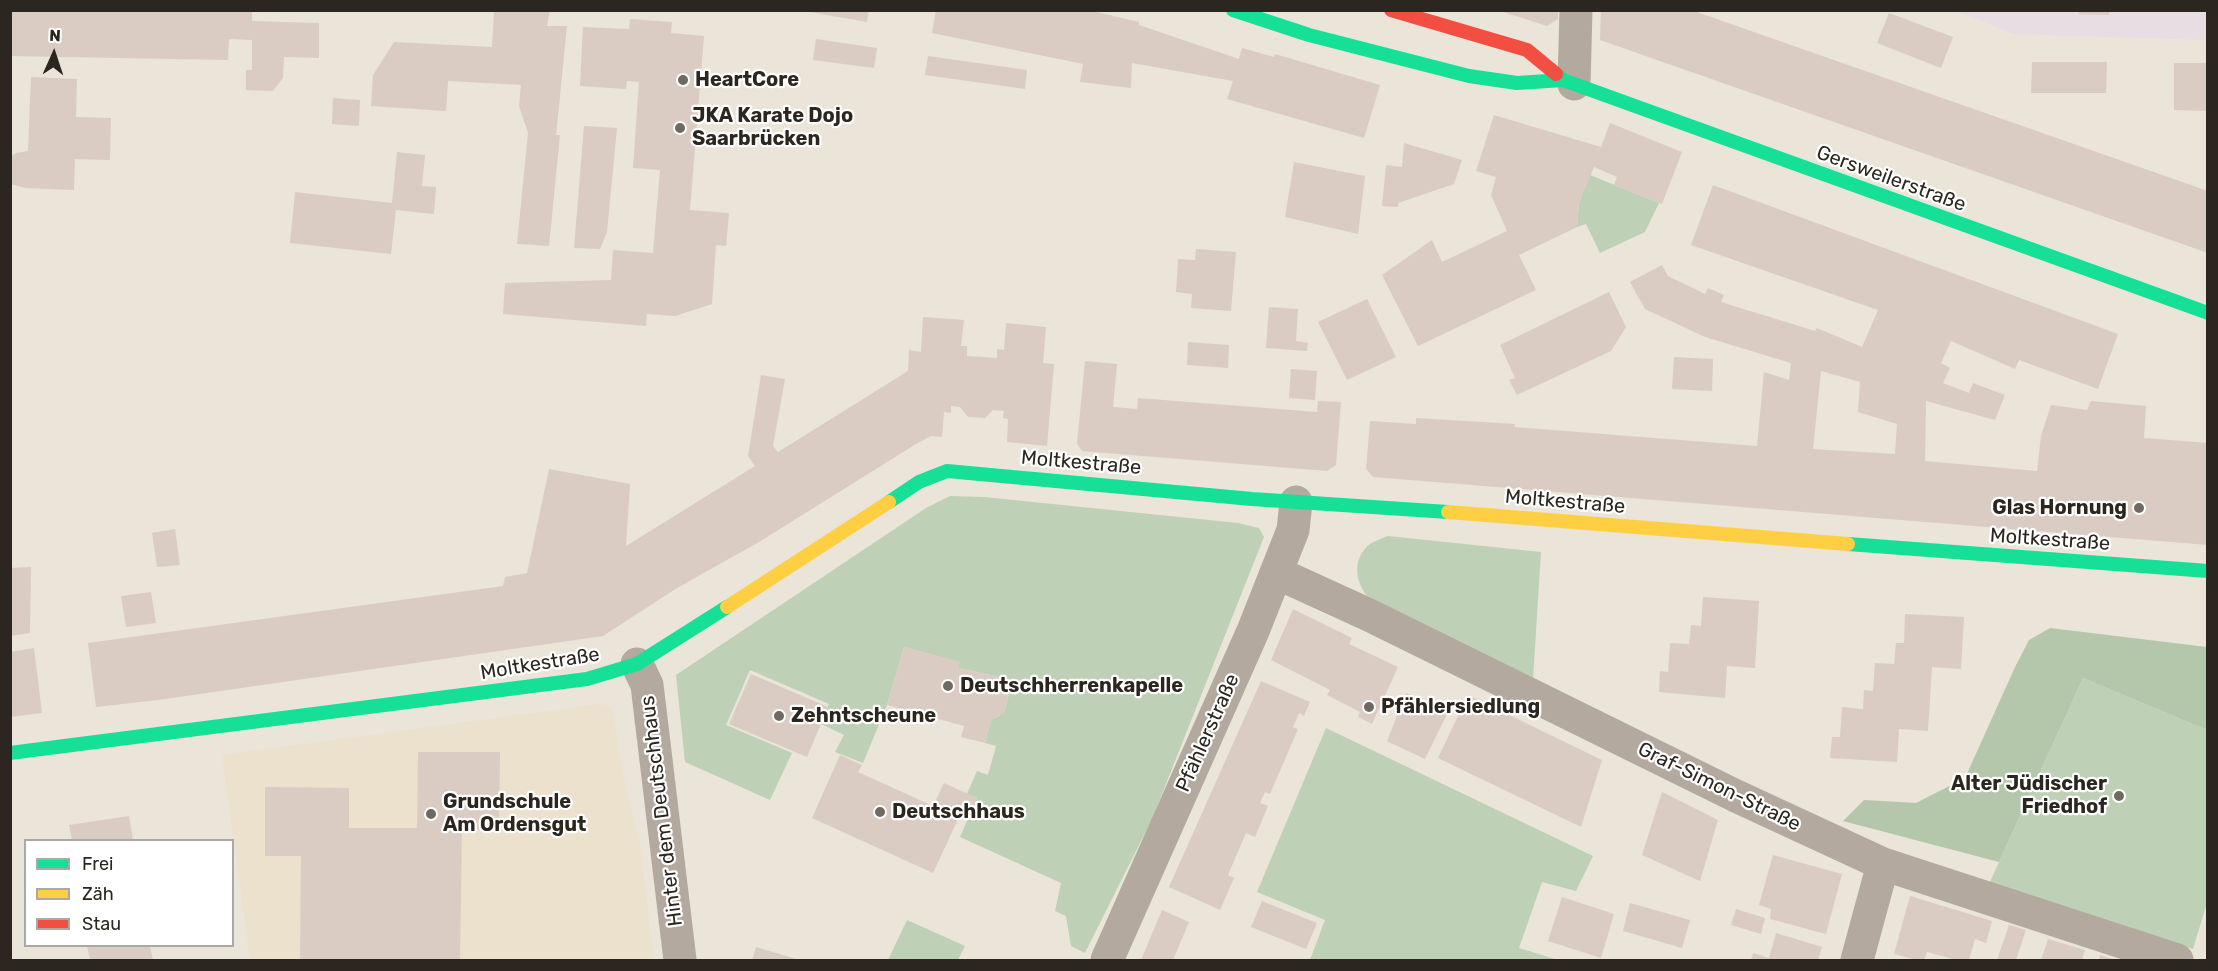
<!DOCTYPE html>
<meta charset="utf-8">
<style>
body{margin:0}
#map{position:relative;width:2218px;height:971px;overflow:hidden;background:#eae4d9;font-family:Rubik,sans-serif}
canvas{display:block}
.frame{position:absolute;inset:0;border:12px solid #2b2720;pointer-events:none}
.legend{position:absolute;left:24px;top:839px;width:210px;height:108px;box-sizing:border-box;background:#fff;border:2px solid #aaa9a6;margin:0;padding:8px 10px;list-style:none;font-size:18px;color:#2b2720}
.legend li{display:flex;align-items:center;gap:12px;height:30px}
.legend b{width:30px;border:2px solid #aaa9a6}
.north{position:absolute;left:24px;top:24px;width:60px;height:60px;-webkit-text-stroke:4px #fff;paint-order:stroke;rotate:3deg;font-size:16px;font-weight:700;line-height:24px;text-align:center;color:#2b2720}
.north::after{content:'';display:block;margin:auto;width:21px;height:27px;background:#2b2720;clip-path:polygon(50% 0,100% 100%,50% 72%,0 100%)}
</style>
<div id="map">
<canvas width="2218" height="971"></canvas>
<div class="frame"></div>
<ul class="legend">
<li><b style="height:8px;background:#16e098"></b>Frei</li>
<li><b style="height:8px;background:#ffcf43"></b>Zäh</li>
<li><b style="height:8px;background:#f24e42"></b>Stau</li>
</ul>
<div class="north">N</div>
</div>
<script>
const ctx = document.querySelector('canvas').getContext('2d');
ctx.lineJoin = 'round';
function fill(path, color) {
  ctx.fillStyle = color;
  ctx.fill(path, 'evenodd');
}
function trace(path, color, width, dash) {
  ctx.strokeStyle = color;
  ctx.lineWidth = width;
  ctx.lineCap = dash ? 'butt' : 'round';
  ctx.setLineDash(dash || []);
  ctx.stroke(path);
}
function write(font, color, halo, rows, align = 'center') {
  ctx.font = font + ' Rubik,sans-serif';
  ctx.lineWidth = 4.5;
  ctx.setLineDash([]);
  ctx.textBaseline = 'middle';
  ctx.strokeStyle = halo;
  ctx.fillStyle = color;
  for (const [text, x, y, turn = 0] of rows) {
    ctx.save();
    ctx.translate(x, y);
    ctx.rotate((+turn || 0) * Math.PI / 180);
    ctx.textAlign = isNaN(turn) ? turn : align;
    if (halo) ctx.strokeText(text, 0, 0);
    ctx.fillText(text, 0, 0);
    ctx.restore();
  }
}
const commercial = new Path2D(`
 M1956 11H2207V40L2014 34Z`);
const built = new Path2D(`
 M601 704 609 706 613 712 626 790 639 839 654 960H250L222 755Z`);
const green = new Path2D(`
 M1590 175 1659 203 1645 232 1600 253 1586 224 1577 227 1579 203Z
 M950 496 984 497 1238 523 1259 528 1264 537 1152 819 1085 953 1071 946 1066 916 1055 911 1061 883 960 837 977 798 967 794 977 771 988 775 996 746 985 743 991 720 1004 713 1009 694 999 677 958 668 959 662 904 647 887 705 863 763 835 752 844 735 821 724 829 704 750 670 726 725 792 753 770 800 685 762 676 675 926 508Z
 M1388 536 1541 552 1533 679 1367 596C1355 581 1352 558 1370 544 1375 541 1382 538 1388 536Z
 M2083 678 2207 730V903L2193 949 1989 884Z
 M1326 728 1593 856 1576 891 1542 882 1519 948 1558 960H1310L1325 920 1257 892Z
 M907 920 965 946 958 960H888Z`);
const forest = new Path2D(`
 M2050 628 2207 647V730L2083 678 1999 862 1843 821 1864 800 1916 803 1965 778 2016 665 2029 640Z`);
const building = new Path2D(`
 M10 10H252V21L319 23V58L284 57 283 78 273 91 246 90V70H252V40L229 39 228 60 10 56Z
 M494 10H550L547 26H567L556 135H560L549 246 517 244 528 133 519 106 521 85 448 81 446 111 371 106 373 75 394 42 492 47Z
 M798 10H869L867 22Z
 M936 10H1088L1139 22V25L1239 59 1242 48 1274 57 1275 54 1380 85 1364 138 1227 99 1233 81 1132 63 1131 88 1080 82 1083 64 932 33Z
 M1497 10H1558V19L1547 26Z
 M1601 10H1691L2208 191V253L1600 40Z
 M2079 10H2109V15L2079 14Z
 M1889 13 1953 37 1941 68 1877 43Z
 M630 19 672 22 671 33 704 36 690 210 729 213 726 246 716 245 712 304 675 316 647 314 646 326 503 314 505 283 611 280 613 250 653 253 660 170 633 168 639 82 627 81 626 89 580 86 583 27 629 29Z
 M816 39 877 48 874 68 813 60Z
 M928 56 1027 70 1025 89 925 75Z
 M2032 62H2107L2106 93H2031Z
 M2174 63H2208V111L2174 110Z
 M31 77 77 79 76 117 111 118 110 160 75 159 74 190 25 188 10 184V157L16 153 28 151Z
 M333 98 360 100 359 126 332 124Z
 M1494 115 1601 147 1610 123 1682 152 1662 204 1614 185 1617 177 1594 167 1579 203 1577 227 1519 255 1536 290 1418 346 1382 275 1432 240 1442 262 1507 231 1491 195 1496 177 1476 171Z
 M584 126 617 128 607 232 600 249 574 248Z
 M1404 143 1462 160 1454 184 1398 203V207L1382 206 1386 165 1402 167Z
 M397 152 425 155 422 186 436 187 434 214 396 210 391 254 290 243 295 192 392 203Z
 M1294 162 1365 176 1358 234 1285 217Z
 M1713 185 2118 334 2098 389 2019 360 2015 369 1951 341 1941 363 1950 368 1943 383 1969 393 1973 383 2005 395 1995 420 1926 401 1925 461 2037 471 2041 436 2051 405 2087 410 2091 401 2146 406 2144 438 2208 443V545L1373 477 1366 469 1370 421 1416 424V418L1515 424 1514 427 1757 446 1764 372 1789 380 1791 363 1705 337 1645 309 1630 282 1662 265 1668 276 1705 294 1708 288 1724 295 1721 302 1815 331 1817 328 1862 347 1878 310 1691 245ZM1821 371 1860 382 1858 412 1897 424 1895 454 1813 449Z
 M1196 249 1236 252 1231 311 1191 308 1192 294 1176 292 1178 259 1195 260Z
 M1609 292 1626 327 1611 351 1517 395 1509 380 1515 378 1500 345Z
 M1367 299 1396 357 1347 380 1318 322Z
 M1269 307 1298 309 1296 341 1308 343 1307 351 1266 348Z
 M923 317 964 320 961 346H967V356L997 358V349L1004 350 1006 323 1046 327 1043 363 1054 364 1047 446 1007 442 1008 419 1003 418 1004 411 993 410 985 418 968 417 960 407 951 406V413L944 412 942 437 931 436 916 444 759 542 677 588 603 636 158 700 96 707 88 643 503 586 505 577 527 573 549 469 630 484 626 546 755 466 748 456 761 375 785 379 773 446 778 452 908 371 909 350 921 352Z
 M1188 342 1229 345 1228 368 1187 365Z
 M1674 357 1713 359 1712 391 1672 389Z
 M1085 361 1117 364 1113 407 1137 409 1138 398 1317 412 1318 401 1341 402 1336 465 1327 471 1082 451 1077 444Z
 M1291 369 1317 371 1315 400 1289 398Z
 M175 529 180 565 157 567 152 533Z
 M31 567 30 633 10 636V568Z
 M151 592 156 623 126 627 121 596Z
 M1703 597 1759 601 1755 668 1727 666 1725 698 1659 692 1660 671 1668 672 1670 643 1689 644 1691 625 1701 626Z
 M1293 609 1352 638 1349 644 1398 667 1372 724 1358 717 1360 712 1327 695 1330 690 1271 660Z
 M1905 614 1964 617 1961 669 1932 667 1928 731 1899 729 1897 762 1830 758 1832 737H1840L1842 707 1863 709 1864 690 1873 691 1875 663 1894 664 1896 643H1904Z
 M904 647 960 662 958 668 999 677 1009 694 1004 713 991 720 985 743 961 737 964 726 887 705Z
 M34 648 42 713 10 717V652Z
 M751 674 828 707 807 757 729 724Z
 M1261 681 1310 702 1304 716 1299 713 1293 727 1298 729 1270 794 1265 792 1260 803 1268 806 1255 837 1246 833 1228 875 1234 878 1220 910 1169 887Z
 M1406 693 1448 712 1425 759 1387 741Z
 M1468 695 1602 760 1581 827 1438 758Z
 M418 752H500L499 830 462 829 460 960H300L301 856H265V787L349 788V828H417Z
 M840 755 862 765 858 772 933 806 944 783 977 798 967 820 959 817 933 873 812 818Z
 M1662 792 1718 820 1700 881 1642 855Z
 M129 816 133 840H72L69 825Z
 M1773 855 1842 874 1826 934 1770 919 1771 909 1759 905Z
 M1910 896 1992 921 1986 943 1975 939 1969 960H1956L1927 952 1924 960H1916L1894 954Z
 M1562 897 1614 914 1601 958 1548 941Z
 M1262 901 1317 923 1306 949 1251 927Z
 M1630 903 1690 920 1682 948 1623 931Z
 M1736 909 1765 918 1761 934 1731 925Z
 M1162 910 1189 922 1173 960H1141Z
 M2009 925 2026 930 2016 960H1997Z
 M1776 933 1822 947 1818 960H1751L1753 953 1769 958Z
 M2048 939 2085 950 2082 960H2041Z
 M87 946H150L153 960H90Z
 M756 947 800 960H752Z
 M2100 955 2116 960H2099Z`);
const street = new Path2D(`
 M1574 84 1576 10
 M1277 573 1369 615 1736 796 1883 864 2177 960
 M637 664 647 685 680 960
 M1107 960 1253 631 1293 530 1296 502
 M1857 960 1883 864`);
const fast = new Path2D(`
 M1233 10 1309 35 1469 76 1517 83 1563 80
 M1556 74 1563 80 2208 313
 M889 502 919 482 947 471 1252 499 1448 512
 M1848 544 2208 571
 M10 753 587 679 637 664 727 607`);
const slow = new Path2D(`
 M1448 512 1848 544
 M727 607 889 502`);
const jam = new Path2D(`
 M1391 10 1527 50 1556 74`);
const markers = [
 [683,80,6,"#6e6961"],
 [680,128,6,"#6e6961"],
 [2139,508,6,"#6e6961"],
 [948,686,6,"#6e6961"],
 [1369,707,6,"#6e6961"],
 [779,716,6,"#6e6961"],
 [2119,796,6,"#6e6961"],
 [880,812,6,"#6e6961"],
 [431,814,6,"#6e6961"]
];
const poiNames = [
 ["HeartCore",695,80],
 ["JKA Karate Dojo",692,116],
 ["Saarbrücken",692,139],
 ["Glas Hornung",2127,508,"right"],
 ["Deutschherrenkapelle",960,686],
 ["Pfählersiedlung",1381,707],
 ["Zehntscheune",791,716],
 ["Alter Jüdischer",2107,784,"right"],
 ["Friedhof",2107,807,"right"],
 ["Grundschule",443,802],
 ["Am Ordensgut",443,825],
 ["Deutschhaus",892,812]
];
const streetNames = [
 ["Gersweilerstraße",1891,179,20],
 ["Moltkestraße",1081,463,5],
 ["Moltkestraße",1565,502,5],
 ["Moltkestraße",2050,540,4],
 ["Moltkestraße",540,664,-9],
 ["Pfählerstraße",1208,733,-66],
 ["Graf-Simon-Straße",1719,787,26],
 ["Hinter dem Deutschhaus",662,811,-97]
];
fill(commercial, '#e8dde2');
fill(built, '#ebe1cd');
fill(green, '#bed1b6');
fill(forest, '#b4c7ab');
fill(building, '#daccc3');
trace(street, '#b3a99e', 33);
trace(fast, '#16e098', 14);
trace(slow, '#ffcf43', 14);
trace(jam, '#f24e42', 14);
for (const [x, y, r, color] of markers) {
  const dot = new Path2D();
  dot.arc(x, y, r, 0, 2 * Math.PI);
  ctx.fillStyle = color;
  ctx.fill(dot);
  trace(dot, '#fff', 2);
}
write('bold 20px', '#2b2720', '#fff', poiNames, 'left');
write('20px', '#2b2720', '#fff', streetNames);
</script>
